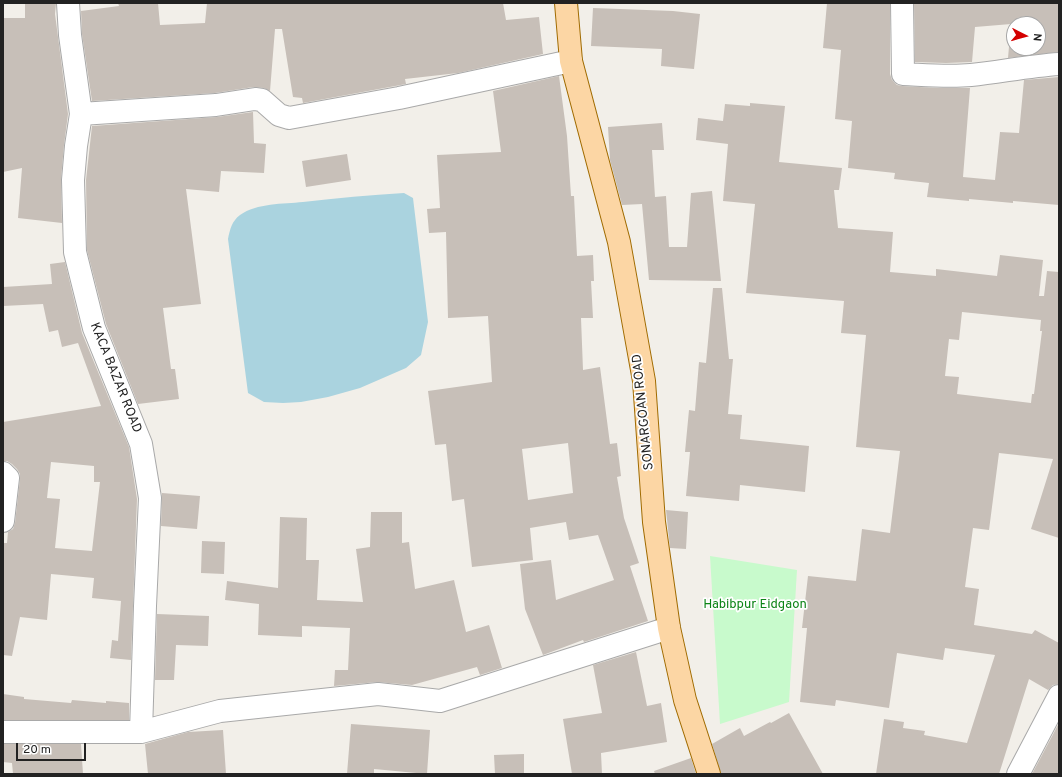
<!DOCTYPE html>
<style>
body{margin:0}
#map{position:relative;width:1062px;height:777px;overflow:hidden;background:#f2efe9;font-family:Overpass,sans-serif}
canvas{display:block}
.frame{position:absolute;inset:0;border:4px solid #222;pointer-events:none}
.north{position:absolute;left:1006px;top:16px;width:40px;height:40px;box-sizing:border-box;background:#fff;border:1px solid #a7a7a7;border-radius:50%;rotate:96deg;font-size:11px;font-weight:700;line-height:16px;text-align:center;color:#222}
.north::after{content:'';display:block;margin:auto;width:14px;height:18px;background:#d40000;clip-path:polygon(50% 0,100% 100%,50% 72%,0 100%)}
.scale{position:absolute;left:16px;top:743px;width:70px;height:18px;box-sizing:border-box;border:2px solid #222;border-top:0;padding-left:5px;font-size:12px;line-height:14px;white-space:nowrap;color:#222;-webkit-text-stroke:3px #fff;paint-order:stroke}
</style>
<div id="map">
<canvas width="1062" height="777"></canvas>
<div class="frame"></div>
<div class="north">N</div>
<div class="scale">20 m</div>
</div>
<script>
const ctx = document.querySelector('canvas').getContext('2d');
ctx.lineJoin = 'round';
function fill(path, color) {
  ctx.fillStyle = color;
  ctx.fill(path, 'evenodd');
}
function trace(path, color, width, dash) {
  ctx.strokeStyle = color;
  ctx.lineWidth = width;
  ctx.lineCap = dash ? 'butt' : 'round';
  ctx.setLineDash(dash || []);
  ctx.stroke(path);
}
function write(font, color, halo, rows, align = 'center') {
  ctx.font = font + ' Overpass,sans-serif';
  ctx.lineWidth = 3.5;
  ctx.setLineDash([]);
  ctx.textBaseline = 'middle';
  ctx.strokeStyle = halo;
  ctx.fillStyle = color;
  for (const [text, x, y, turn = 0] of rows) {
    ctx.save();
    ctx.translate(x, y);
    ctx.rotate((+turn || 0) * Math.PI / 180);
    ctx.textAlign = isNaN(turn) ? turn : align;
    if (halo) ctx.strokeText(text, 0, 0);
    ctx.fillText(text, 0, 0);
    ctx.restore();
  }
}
const park = new Path2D(`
 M710 556 797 570 789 702 720 724Z`);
const water = new Path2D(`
 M404 193 413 198 428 322 421 355 406 368 360 388 328 397 301 402 283 403 264 402 248 393 228 239C230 229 232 221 240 215 257 203 283 204 303 202 337 198 370 195 404 193Z`);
const building = new Path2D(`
 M25 3H56L55 14 58 37 68 114 64 145 61 179 62 223 18 218 22 168 3 172V18H25Z
 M118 3H158L160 25 205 23 207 3H503L506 20 539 17 543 54 458 73 405 79 406 84 303 103 302 98 293 97 282 29H275L270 91 264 88 253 87 215 93 92 101 82 34 81 11 119 6Z
 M827 3H890V74L892 80 897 85 902 86 937 88H970L963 177 995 180 1000 132 1019 133 1024 80 1059 77V205L1013 201V203L969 199V201L927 197 929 183 894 179 895 173 848 168 852 121 835 119 841 50 823 48Z
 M914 3H1059V52L1008 58 1011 24 975 27 972 62 946 63 915 62ZM1014 24H1038V48H1014Z
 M593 8 673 11 700 14 694 69 661 66 662 49 591 46Z
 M559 76 567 136 571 196H574L577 256 593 255 594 281H591L593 318H581L583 370 600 367 610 444 617 443 621 476 617 477 624 518 639 563 630 566 648 621 584 642 583 640 543 655 525 609 520 564 551 560 556 600 614 580 598 535 569 540 566 522 530 528 533 560 472 567 464 499 452 501 446 444 435 445 428 391 492 382 488 316 448 318 446 232 429 233 427 209 440 208 437 155 501 152 493 91ZM568 443 573 493 528 500 522 449Z
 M750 103 785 106 779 162 842 168 839 190H834L838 228 893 232 890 272 936 276V269L997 276 1000 255 1043 260 1039 296H1044L1047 271 1059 272V538L1031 529 1053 459 999 453 989 530 973 528 965 587 979 589 974 625 1032 634 1035 630 1059 643V684L1053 685 1048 690 1029 679 999 774H876L884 719 904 722 903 728 925 731 924 735 967 743 995 655 945 648 943 660 897 653 889 708 836 700 835 706 800 702 807 628H802L808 576 856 581 862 529 890 533 900 451 856 447 866 335 841 333 844 301 746 293 755 204 723 201 728 144 696 140 698 118 723 121 725 104 750 106ZM962 312 1041 320 1040 331H1042L1034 394H1032L1031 403 957 394 959 377 945 376 949 339 959 340Z
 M253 112 254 143 266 144 264 173 221 171 219 192 186 189 201 304 163 308 171 369H175L179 399 138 404 106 324 87 250 86 180 92 126 217 117Z
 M662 123 664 150H652L655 197 666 196 669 247H687L691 193 712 191 721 281 649 280 642 204 622 205 610 160 608 127Z
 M347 154 351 180 306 187 302 161Z
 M65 262 82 333 129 447 137 499 131 660 110 658 112 640 118 641 121 601 92 598 94 578 51 574 47 620 20 617 12 656 3 655V543H7L8 532 13 529 15 523 20 479V474L17 469 12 464 7 461H3V422L101 406 78 343 62 347 58 330 49 332 43 304 3 306V287L52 284 50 264ZM51 462 94 466V482H100L92 551 55 548 60 499 47 498Z
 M713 288H722L729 359H733L728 414 742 415 740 439 809 446 805 492 740 485 739 501 686 496 690 452H685L689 410 695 411 699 362 706 363Z
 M162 493 200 496 197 529 161 526Z
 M666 510 688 512 686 549 670 548Z
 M371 512H402V543L409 542 415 589 454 580 466 632 489 625 502 668 480 675 477 667 412 685 377 682 334 686 335 670H348L350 628 302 626V637L258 635 259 604 225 600 227 581 278 588 280 517 307 518 306 560H319L317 600 363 602 356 549 370 547Z
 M202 541 225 542 224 574 201 573Z
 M157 614 209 616 208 646 176 645 174 680H155Z
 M636 652 647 706 661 703 667 742 601 753 602 774H572L563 719 602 713 593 665Z
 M3 694 24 697V699L71 703 72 700 106 703V701L129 703V720H3Z
 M789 713 823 774H721L712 744 740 728 744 736 770 722 771 723Z
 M1059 723V774H1032Z
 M351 724 430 730 427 774 374 769V774H347Z
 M223 730 226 774H148L145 744 188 732Z
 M3 744H81L83 774H13L12 763 3 762Z
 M524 754V774H495L494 755Z
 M691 758 696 774H655L654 771Z`);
const minor = new Path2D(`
 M68 3 70 35 81 114 76 146 73 180 75 252 94 328 141 444 150 498 145 606 141 732
 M902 3 903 74C926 75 948 77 971 75 1000 72 1029 66 1059 64
 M81 114 216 105 255 99 262 100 279 115 289 118 399 98 571 61
 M3 473 8 478 3 521
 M3 732H141L220 711 378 694 440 701 669 628
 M1018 774 1059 696`);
const major = new Path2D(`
 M566 3 571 61 619 242 644 381 654 522 669 628 685 700 709 774`);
const streetNames = [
 ["KACA BAZAR ROAD",115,378,68],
 ["SONARGOAN ROAD",644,412,-96]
];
const parkNames = [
 ["Habibpur Eidgaon",755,605]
];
fill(park, '#c8facc');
fill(water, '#aad3df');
fill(building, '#c7bfb8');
trace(minor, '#a9a9a9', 24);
trace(major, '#a06b00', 24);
trace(minor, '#fff', 22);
trace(major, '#fcd6a4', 22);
write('13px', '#222', '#fff', streetNames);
write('13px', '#0c8416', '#fff', parkNames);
</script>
